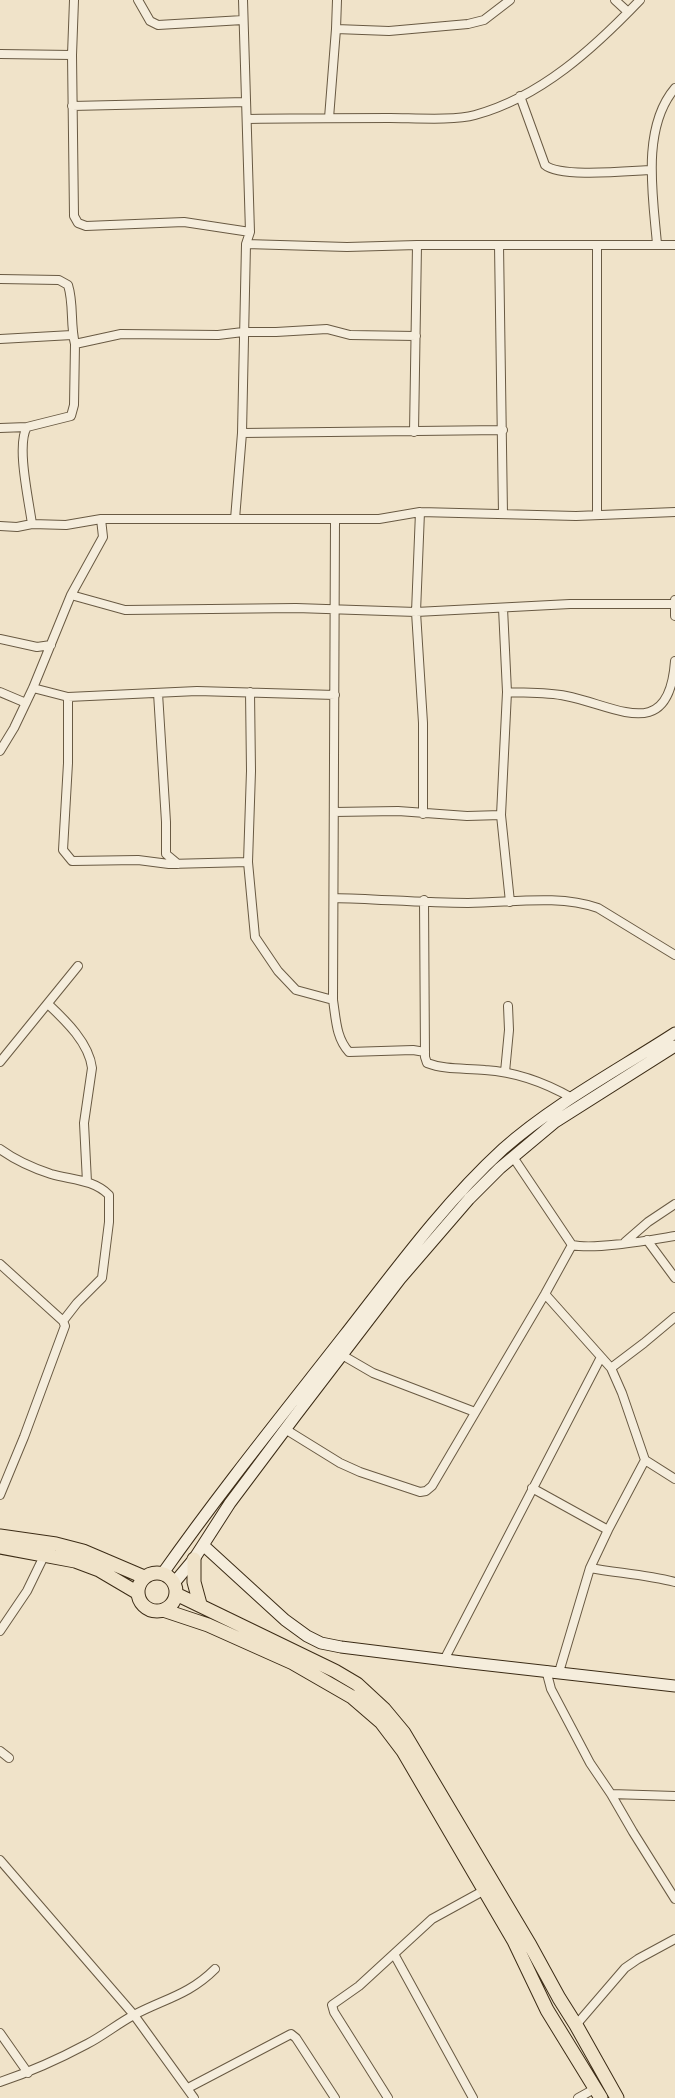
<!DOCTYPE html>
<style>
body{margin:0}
canvas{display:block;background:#f0e3c9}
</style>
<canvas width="675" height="2098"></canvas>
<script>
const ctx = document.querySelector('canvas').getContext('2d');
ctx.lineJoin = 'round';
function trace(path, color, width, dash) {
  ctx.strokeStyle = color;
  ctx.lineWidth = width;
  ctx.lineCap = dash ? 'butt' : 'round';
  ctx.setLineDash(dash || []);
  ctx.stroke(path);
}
const street = new Path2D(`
 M74 0 72 55 74 216 78 223 86 226 184 222 250 232
 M138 0 150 21 158 25 243 20
 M615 0 628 12
 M336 29 389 31 468 24 484 20 510 0
 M0 54 72 55
 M520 96 545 165C560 178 628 171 651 170
 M72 106 246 102
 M329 118 336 29 337 0
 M248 119C295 118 343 118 390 118 413 118 454 121 475 115 541 97 594 48 640 0
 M246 244 347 247 417 245H675
 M657 244C653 196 641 128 675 88
 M499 245 503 514
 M0 279 59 280 68 285C74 304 70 324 75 344
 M0 339 72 335
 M0 428 27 427
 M414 432 417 245
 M242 433 503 430
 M420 512 416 612 423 723V814
 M597 515V245
 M235 519 242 433 246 244 250 232 243 0
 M335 520 333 1000C336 1019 336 1038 349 1052L413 1050 425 1052
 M32 524C29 501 16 445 27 427L71 416 74 405 75 344 121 334 218 335 243 332H276L327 329 350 335 416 336
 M0 526 17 527 32 524 66 525 101 519H379L420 512 576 516 675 512
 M71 595 125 610 296 608 416 612 570 604H675
 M675 600V616
 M503 608 507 692 501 815 510 902
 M0 639 37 647 51 645
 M33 688 68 697 197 691 335 695
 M0 692 26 703
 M250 692 251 771 248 862 255 937 278 971 296 990 333 1000
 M507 692C526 693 547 692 566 696 617 706 669 744 675 661
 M158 693 166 822V854L178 864
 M68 697V763L63 850 72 861 138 860 169 864 248 862
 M0 751 14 728 33 688 71 595 103 537 101 519
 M334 812 398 811 467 816 501 815
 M334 898C378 899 423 903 468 903 510 903 557 894 598 908L675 955
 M424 900 425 1057 427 1063C445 1070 465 1068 485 1070 517 1072 544 1082 572 1098
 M48 1004C66 1021 89 1043 92 1068L84 1123 87 1182
 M0 1062 78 966
 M505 1072 509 1030 508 1006
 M0 1149C15 1160 33 1168 51 1174 71 1180 93 1179 109 1195V1222L102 1278 77 1303 63 1321
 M513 1157 572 1245C595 1250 650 1240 675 1236
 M647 1240 675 1278
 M625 1242 648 1222 675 1204
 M0 1264 63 1321 65 1326 24 1437 0 1495
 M545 1294 611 1368 622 1393 645 1460 675 1479
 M342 1355 373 1373 475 1412
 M611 1368 644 1343 675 1317
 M285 1429 340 1463 360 1472 420 1492 426 1491 432 1486 545 1294 572 1245
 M532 1488 608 1530
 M590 1568C618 1573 647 1575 675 1582
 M0 1631 27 1591 44 1556
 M444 1660 601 1357
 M546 1670 551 1689 590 1763 611 1794 633 1832 675 1899
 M559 1672 590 1568 608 1530 645 1460
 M0 1751 9 1758
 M611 1794 675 1796
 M0 1860 134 2015 194 2098
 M394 1954 473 2098
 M576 2025 625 1968 638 1959 675 1939
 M0 2033 28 2073
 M0 2082C30 2072 59 2059 87 2044 103 2036 117 2024 134 2015 164 1999 189 1995 215 1969
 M188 2088 291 2034 296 2038 335 2098
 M388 2098 334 2012 332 2005 359 1986 432 1919 483 1891
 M578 2098 596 2088`);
const secondary = new Path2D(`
 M203 1545 285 1620 307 1636 321 1643 341 1647 462 1662 675 1686
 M163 1573C220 1492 283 1414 344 1336 394 1272 443 1204 503 1149 554 1104 618 1070 675 1033
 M174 1583 194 1559 230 1503 296 1415 400 1279 469 1199 500 1168 555 1122 675 1046`);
const primary = new Path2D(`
 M0 1536 56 1544 83 1551 144 1577
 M0 1547 75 1561 99 1570 138 1593
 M194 1559V1582L200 1604
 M138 1592a19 19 0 1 1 38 0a19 19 0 1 1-38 0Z
 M176 1594 335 1671 357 1684 384 1709 404 1733 530 1945 559 1998 576 2025 617 2098
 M163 1610 208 1625 293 1663 352 1697 381 1722 403 1751 514 1941 547 2010 601 2098`);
trace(street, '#695a43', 10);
trace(secondary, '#3c2c16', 13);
trace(primary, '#3c2c16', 15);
trace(street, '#f5eddc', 8);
trace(secondary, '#f5eddc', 11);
trace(primary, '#f0e3c9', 13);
</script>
